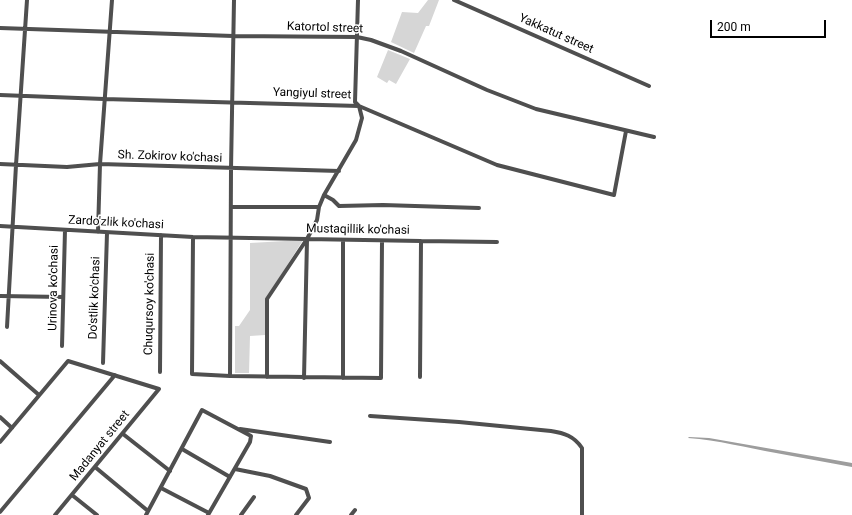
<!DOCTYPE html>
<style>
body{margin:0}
#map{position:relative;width:852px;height:515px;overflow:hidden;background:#fff;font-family:Roboto,sans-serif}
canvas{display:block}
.scale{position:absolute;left:710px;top:20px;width:116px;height:18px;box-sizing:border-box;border:2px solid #000;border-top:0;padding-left:5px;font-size:12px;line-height:14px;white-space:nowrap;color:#000;-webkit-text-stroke:3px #fff;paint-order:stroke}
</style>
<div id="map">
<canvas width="852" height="515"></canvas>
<div class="scale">200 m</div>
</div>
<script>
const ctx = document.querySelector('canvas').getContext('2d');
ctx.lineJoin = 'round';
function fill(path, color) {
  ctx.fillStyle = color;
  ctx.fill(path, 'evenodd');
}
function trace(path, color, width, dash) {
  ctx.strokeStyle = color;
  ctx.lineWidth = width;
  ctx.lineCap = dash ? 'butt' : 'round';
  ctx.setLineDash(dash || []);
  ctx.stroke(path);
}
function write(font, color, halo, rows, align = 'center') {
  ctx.font = font + ' Roboto,sans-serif';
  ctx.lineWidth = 3;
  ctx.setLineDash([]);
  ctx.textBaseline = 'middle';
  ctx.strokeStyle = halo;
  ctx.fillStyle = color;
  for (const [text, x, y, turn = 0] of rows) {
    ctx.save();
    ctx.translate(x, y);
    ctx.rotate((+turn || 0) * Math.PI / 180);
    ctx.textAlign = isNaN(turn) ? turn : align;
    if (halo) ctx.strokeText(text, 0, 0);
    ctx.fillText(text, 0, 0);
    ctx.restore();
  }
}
const green = new Path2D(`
 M428 0H439L429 26H426L414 53 391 42 402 12 418 13Z
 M388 50 410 59 396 84 389 80 387 83 377 77Z
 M303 240 266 299 265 335 250 336 249 373H235V326H239L250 310V243Z`);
const water = new Path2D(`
 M689 437 709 438 852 463V467C827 462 801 458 776 453 747 448 718 440 688 438Z`);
const street = new Path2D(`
 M454 0 649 86
 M0 28 233 36 357 37 371 40 401 51 487 90 536 109 654 137
 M0 95 104 99 359 106 497 165 614 195 626 131
 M0 164 67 167 100 164 339 171
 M324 195 333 200 339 206 383 205 479 208
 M231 207H319
 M0 226 193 237 421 241 420 377
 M98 232 100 164 112 0
 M193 237 192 374 230 376 381 378 382 241
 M421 241 497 242
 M0 296 63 297
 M7 327 16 165 27 0
 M62 346 65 230
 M0 361 39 395
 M103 363 107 233
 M160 372 161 235
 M230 376 231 169 234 0
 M267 377V299L307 239 317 220 319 207 324 195 356 140 362 118 359 106 355 102 358 0
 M304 378 307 240
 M343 378V240
 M370 416 459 422 551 431C564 433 574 436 582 448V515
 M0 417 12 428
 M240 429 330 442
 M123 434 170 471
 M0 442 68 361 159 389 55 515
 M182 449 230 477
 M95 467 148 511
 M235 469 270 476 306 489 309 498 296 515
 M161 488 209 513
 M72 495 97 515
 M0 512 115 375
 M146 515 202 410 251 436 250 442 208 515
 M241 515 254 497
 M351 515 355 510`);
const streetNames = [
 ["Katortol street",325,28,2],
 ["Yakkatut street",556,34,24],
 ["Yangiyul street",312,94,2],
 ["Sh. Zokirov ko'chasi",170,157,2],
 ["Zardo'zlik ko'chasi",116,223,3],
 ["Mustaqillik ko'chasi",358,230,1],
 ["Urinova ko'chasi",54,288,-89],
 ["Do'stlik ko'chasi",95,298,-88],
 ["Chuqursoy ko'chasi",150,304,-89],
 ["Madanyat street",100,446,-51]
];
fill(green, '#d6d6d6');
fill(water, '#9d9d9d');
trace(street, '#4f4f4f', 4);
write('12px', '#000', '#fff', streetNames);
</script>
